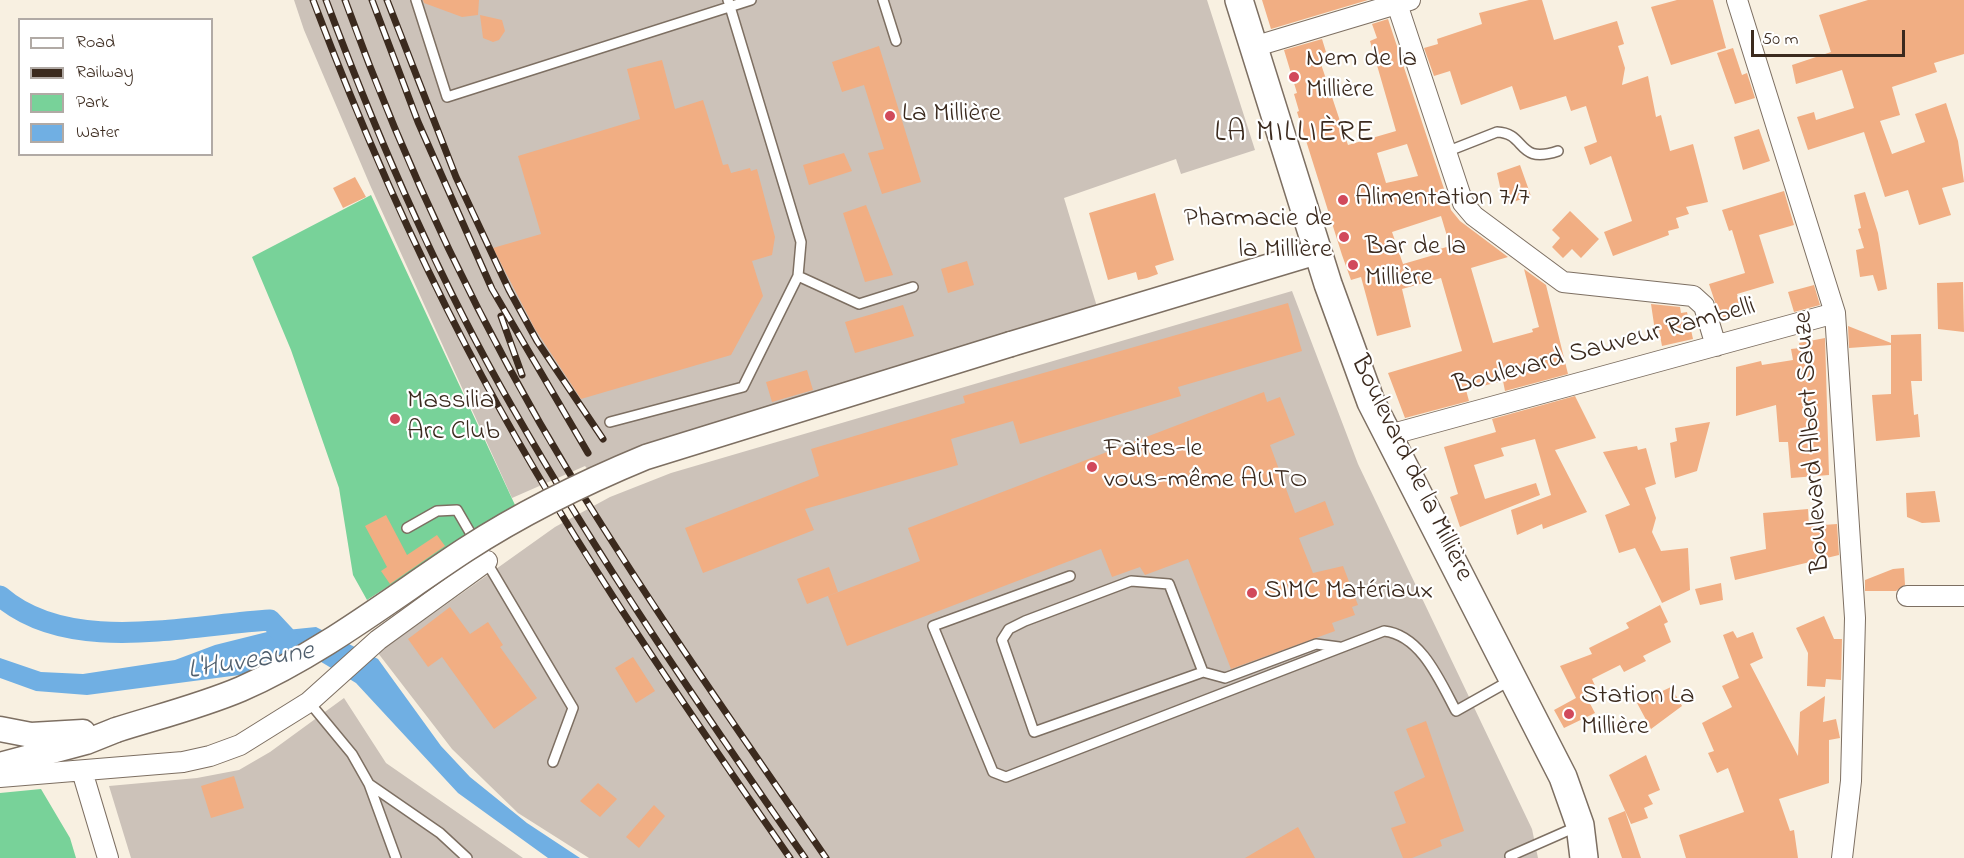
<!DOCTYPE html>
<meta charset="utf-8">
<style>
body{margin:0}
#map{position:relative;width:1964px;height:858px;overflow:hidden;background:#f8f0e1;font-family:"Indie Flower",sans-serif}
canvas{display:block}
.legend{position:absolute;left:18px;top:18px;width:195px;height:138px;box-sizing:border-box;background:#fff;border:2px solid #b1aaa5;margin:0;padding:8px 10px;list-style:none;font-size:18px;color:#3b2a1e}
.legend li{display:flex;align-items:center;gap:12px;height:30px}
.legend b{width:30px;border:2px solid #b1aaa5}
.scale{position:absolute;left:1751px;top:30px;width:154px;height:27px;box-sizing:border-box;border:3px solid #3b2a1e;border-top:0;padding-left:8px;font-size:18px;line-height:21px;white-space:nowrap;color:#3b2a1e;-webkit-text-stroke:4px #fff;paint-order:stroke}
</style>
<div id="map">
<canvas width="1964" height="858"></canvas>
<ul class="legend">
<li><b style="height:8px;background:#fff"></b>Road</li>
<li><b style="height:8px;background:#3b2a1e"></b>Railway</li>
<li><b style="height:16px;background:#78d299"></b>Park</li>
<li><b style="height:16px;background:#70afe3"></b>Water</li>
</ul>
<div class="scale">50 m</div>
</div>
<script>
const ctx = document.querySelector('canvas').getContext('2d');
ctx.lineJoin = 'round';
function fill(path, color) {
  ctx.fillStyle = color;
  ctx.fill(path, 'evenodd');
}
function trace(path, color, width, dash) {
  ctx.strokeStyle = color;
  ctx.lineWidth = width;
  ctx.lineCap = dash ? 'butt' : 'round';
  ctx.setLineDash(dash || []);
  ctx.stroke(path);
}
function write(font, color, halo, rows, align = 'center') {
  ctx.font = font + ' "Indie Flower",sans-serif';
  ctx.lineWidth = 4.5;
  ctx.setLineDash([]);
  ctx.textBaseline = 'middle';
  ctx.strokeStyle = halo;
  ctx.fillStyle = color;
  for (const [text, x, y, turn = 0] of rows) {
    ctx.save();
    ctx.translate(x, y);
    ctx.rotate((+turn || 0) * Math.PI / 180);
    ctx.textAlign = isNaN(turn) ? turn : align;
    if (halo) ctx.strokeText(text, 0, 0);
    ctx.fillText(text, 0, 0);
    ctx.restore();
  }
}
const industrial = new Path2D(`
 M294 0H1207L1255 150 1181 174 1176 159 1064 198 1098 310 589 471 585 466 512 498 370 185 304 30Z
 M1292 291 1358 464 1532 829 1538 858H589L518 813 452 749 378 653 555 527 610 497 671 473Z
 M344 698 386 763 523 858H131L109 786 197 778 239 770 270 752Z`);
const green = new Path2D(`
 M371 195 515 505 367 600 353 575 339 488 291 350 252 257Z
 M41 789 70 838 76 858H0V793Z`);
const water = new Path2D(`
 M316 627 378 659 441 746 470 777 527 823 580 858H548L458 793 356 683 313 657 247 674 87 695 36 691 0 678V658L41 672 83 674 175 660 215 645 267 632Z`);
const canal = new Path2D(`
 M0 596C69 656 187 625 270 620L297 649`);
const building = new Path2D(`
 M423 0H479L478 15 462 17 424 3Z
 M1262 0H1368L1271 29Z
 M1529 0H1542L1554 40 1617 21 1624 44 1618 46 1625 68 1622 85 1648 76 1656 117 1661 115 1670 151 1693 144 1708 202 1686 207 1689 214 1676 218 1679 228 1668 231 1669 235 1613 256 1604 232 1632 221 1611 156 1590 165 1584 147 1597 142 1586 106 1571 111 1566 96 1520 110 1512 86 1461 105 1450 71 1434 76 1424 48 1438 44 1437 39 1482 24 1479 13Z
 M1677 0H1713L1726 48 1671 65 1651 7Z
 M1868 0H1964V54L1934 63 1937 72 1892 87 1900 115 1880 121 1892 154 1925 142 1915 114 1946 103 1958 141 1964 182 1942 188 1951 215 1919 225 1908 190 1885 197 1864 132 1808 150 1797 117 1814 112 1816 120 1854 108 1842 70 1796 84 1792 65 1831 52 1819 15Z
 M480 15 502 20 505 31 499 40 493 42 483 38Z
 M1388 19 1451 210 1460 221 1508 257 1471 268 1493 343 1533 332 1532 329 1539 327 1524 269 1546 285 1568 374 1505 391 1503 381 1466 390 1469 401 1405 418 1388 373 1462 351 1441 278 1402 289 1411 327 1377 336 1361 277 1351 280 1342 255 1297 112 1299 111 1294 94 1297 93 1284 50 1322 39 1326 52 1318 55 1348 145 1396 131 1370 41 1377 38 1372 24ZM1407 144 1418 176 1386 183 1377 153ZM1441 216 1450 246 1433 251 1434 255 1403 264 1392 232Z
 M879 46 921 182 882 194 868 153 884 149 864 85 842 92 832 62Z
 M1733 48 1742 75 1747 73 1755 98 1735 104 1717 53Z
 M662 60 675 109 703 100 723 165 728 164 731 173 750 168 751 171 757 169 775 237 772 255 752 261 763 296 731 355 581 399 535 329 493 248 541 234 518 156 640 119 627 69Z
 M1759 129 1770 161 1743 170 1734 137Z
 M844 153 852 171 809 185 803 165Z
 M1520 165 1531 196 1504 205 1497 173Z
 M355 177 366 197 343 208 333 188Z
 M1784 191 1794 225 1759 235 1774 283 1737 294 1743 313 1721 320 1709 284 1745 273 1732 230 1729 231 1722 210Z
 M1865 192 1878 233 1887 289 1878 291 1873 275 1860 277 1856 250 1864 248 1858 229 1861 228 1854 195Z
 M1155 193 1174 260 1155 266 1158 274 1147 278 1138 280 1136 272 1108 280 1089 213Z
 M866 205 893 275 865 282 843 213Z
 M1570 211 1599 239 1581 258 1572 249 1563 258 1552 247 1560 238 1552 230Z
 M967 261 974 285 948 293 941 269Z
 M1963 282 1964 332 1938 329 1937 283Z
 M1814 285 1820 305 1794 312 1788 292Z
 M1288 303 1302 351 1178 387 1181 396 1020 444 1013 421 951 439 958 465 805 509 814 530 703 573 685 528 819 476 811 449 965 403 963 396Z
 M1651 304 1680 307 1681 313 1687 312 1693 339 1662 346 1659 330 1655 331Z
 M903 305 914 336 855 353 845 322Z
 M1848 326 1891 343V335L1921 334 1922 381H1911L1914 415 1918 414 1920 437 1876 441 1872 395 1891 394V345L1849 348Z
 M1825 338 1829 475 1791 478 1788 442H1779L1776 405 1736 416V367L1761 361 1762 365 1793 360 1791 349 1800 348 1799 343Z
 M807 370 813 390 772 402 766 382Z
 M1264 392 1267 402 1280 397 1295 435 1270 445 1295 513 1325 501 1334 525 1299 538 1313 573 1343 566 1358 605 1352 607 1355 615 1332 623 1335 631 1231 669 1188 559 1145 575 1140 567 1112 577 1101 549 847 646 828 596 920 561 908 528Z
 M1575 396 1596 438 1555 450 1587 512 1543 529 1542 524 1517 535 1511 510 1551 495 1535 439 1501 448 1504 456 1474 465 1485 499 1536 483 1540 495 1460 527 1450 497 1458 494 1444 447 1496 432 1492 419Z
 M1710 422 1697 471 1675 478 1670 443 1677 441 1675 428Z
 M1637 446 1638 450 1646 448 1656 484 1645 488 1656 518 1652 532 1661 551 1688 548 1690 590 1662 603 1635 548 1619 553 1605 515 1630 505 1603 452Z
 M1935 491 1940 522 1922 523 1907 517 1906 493Z
 M1808 509 1809 526 1837 524 1839 555 1735 580 1730 557 1766 549 1763 513Z
 M386 515 407 555 437 535 445 546 390 584 381 571 387 567 365 526Z
 M829 567 838 592 807 604 797 579Z
 M1904 568 1905 585 1896 591H1865V580L1893 569Z
 M1721 583 1723 600 1700 605 1695 589Z
 M1660 605 1668 622 1664 624 1671 642 1643 656 1646 661 1624 672 1620 665 1592 679 1597 690 1586 696 1595 713 1564 728 1554 710 1576 698 1560 666 1592 654 1589 648 1629 628 1626 623Z
 M450 607 470 634 488 622 503 645 500 647 537 698 494 729 442 657 428 667 408 639Z
 M1824 616 1834 639H1842L1841 680 1826 679 1825 687 1807 686 1808 653 1796 628Z
 M1733 631 1737 638 1753 632 1763 658 1750 664 1798 756 1800 712 1825 696 1823 722 1836 719 1840 738 1829 740V783L1779 799 1790 831 1794 830 1798 858H1686L1679 835 1744 812 1728 768 1717 773 1708 753 1714 751 1702 723 1732 707 1722 686 1739 678 1723 635Z
 M633 657 655 691 636 703 615 668Z
 M1671 687 1682 706 1651 729 1637 703Z
 M1426 721 1464 831 1440 840 1442 846 1412 858H1403L1391 828 1406 823 1394 792 1425 777 1406 729Z
 M1646 755 1660 790 1648 795 1653 804 1644 808 1648 818 1631 824 1609 775Z
 M234 776 244 808 211 818 201 786Z
 M598 783 617 799 600 817 580 801Z
 M654 805 665 816 639 848 626 837Z
 M1625 811 1641 858H1622L1608 818Z
 M1298 827 1315 858H1245Z`);
const service = new Path2D(`
 M416 0 447 97 751 0
 M883 0 896 41
 M1446 152 1497 132C1527 133 1516 165 1558 151
 M798 276 859 304 913 287
 M610 422 743 387 798 276 801 242 728 0
 M407 528 437 511 457 510 475 541
 M486 561 573 708 553 762
 M1070 576 933 626 993 772 1006 777 1384 631C1421 635 1440 681 1456 711L1511 680
 M1203 672 1034 732 1002 640 1009 629 1025 621 1131 581 1169 584 1203 672 1225 678 1316 644 1339 647
 M309 702 352 754 369 784 396 858
 M369 784 440 833 467 858
 M1510 856 1576 827`);
const minor = new Path2D(`
 M1737 0 1835 313 1855 618 1851 781 1842 858
 M1397 4 1463 203 1474 216 1563 282 1693 296 1704 306 1716 346
 M1253 47 1410 0
 M1389 435 1835 313
 M1907 596H1964
 M82 771 108 858
 M0 777 183 762 210 756 240 745 309 702 378 640 487 561`);
const tertiary = new Path2D(`
 M1011 344 1317 252
 M0 729 31 735 83 732
 M0 765 86 742 116 730`);
const secondary = new Path2D(`
 M1239 0 1328 284 1371 402 1563 777 1580 825 1584 858`);
const rail = new Path2D(`
 M313 0C358 119 408 235 467 348 560 527 676 693 790 858
 M326 0C378 139 437 276 511 405 600 561 702 710 805 858
 M345 0C405 166 481 328 573 479 652 608 740 733 826 858
 M372 0 418 122 492 289 588 453
 M387 0 456 177 509 290 537 341 603 439
 M501 316 522 375`);
const tertiaryBridge = new Path2D(`
 M116 730C157 717 201 706 241 689 321 654 392 598 465 550 522 513 583 483 646 457L1011 344`);
const markers = [
 [1294,77,6,"#d1495b"],
 [890,116,6,"#d1495b"],
 [1343,200,6,"#d1495b"],
 [1344,237,6,"#d1495b"],
 [1353,265,6,"#d1495b"],
 [395,419,6,"#d1495b"],
 [1092,467,6,"#d1495b"],
 [1252,593,6,"#d1495b"],
 [1569,714,6,"#d1495b"]
];
const poiNames = [
 ["Nem de la",1306,61],
 ["Millière",1306,92],
 ["La Millière",902,116],
 ["Alimentation 7/7",1355,200],
 ["Pharmacie de",1332,221,"right"],
 ["la Millière",1332,252,"right"],
 ["Bar de la",1365,249],
 ["Millière",1365,280],
 ["Massilia",407,403],
 ["Arc Club",407,434],
 ["Faites-le",1104,451],
 ["vous-même AUTO",1104,482],
 ["SIMC Matériaux",1264,593],
 ["Station La",1581,698],
 ["Millière",1581,729]
];
const streetNames = [
 ["Boulevard Sauveur Rambelli",1605,348,-15],
 ["Boulevard Albert Sauze",1814,442,-94],
 ["Boulevard de la Millière",1410,469,64]
];
const waterNames = [
 ["L'Huveaune",251,663,-9]
];
const quarterNames = [
 ["LA MILLIÈRE",1295,135]
];
fill(industrial, '#ccc2b9');
fill(green, '#78d299');
fill(water, '#70afe3');
trace(canal, '#70afe3', 21);
fill(building, '#f1ae83');
trace(service, '#7d6f62', 12);
trace(minor, '#7d6f62', 22);
trace(tertiary, '#7d6f62', 27);
trace(secondary, '#7d6f62', 30);
trace(service, '#fff', 9);
trace(minor, '#fff', 20);
trace(tertiary, '#fff', 24);
trace(secondary, '#fff', 27);
trace(rail, '#3b2a1e', 7);
trace(rail, '#fff', 4.5, [14]);
trace(tertiaryBridge, '#7d6f62', 27, []);
trace(tertiaryBridge, '#fff', 24);
for (const [x, y, r, color] of markers) {
  const dot = new Path2D();
  dot.arc(x, y, r, 0, 2 * Math.PI);
  ctx.fillStyle = color;
  ctx.fill(dot);
  trace(dot, '#fff', 2);
}
write('27px', '#3b2a1e', '#fff', poiNames, 'left');
write('27px', '#3b2a1e', '#fff', streetNames);
write('italic 28px', '#505f6d', '#fff', waterNames);
ctx.letterSpacing = '1.5px';
write('30px', '#3b2a1e', '#fff', quarterNames);
ctx.letterSpacing = '0px';
</script>
